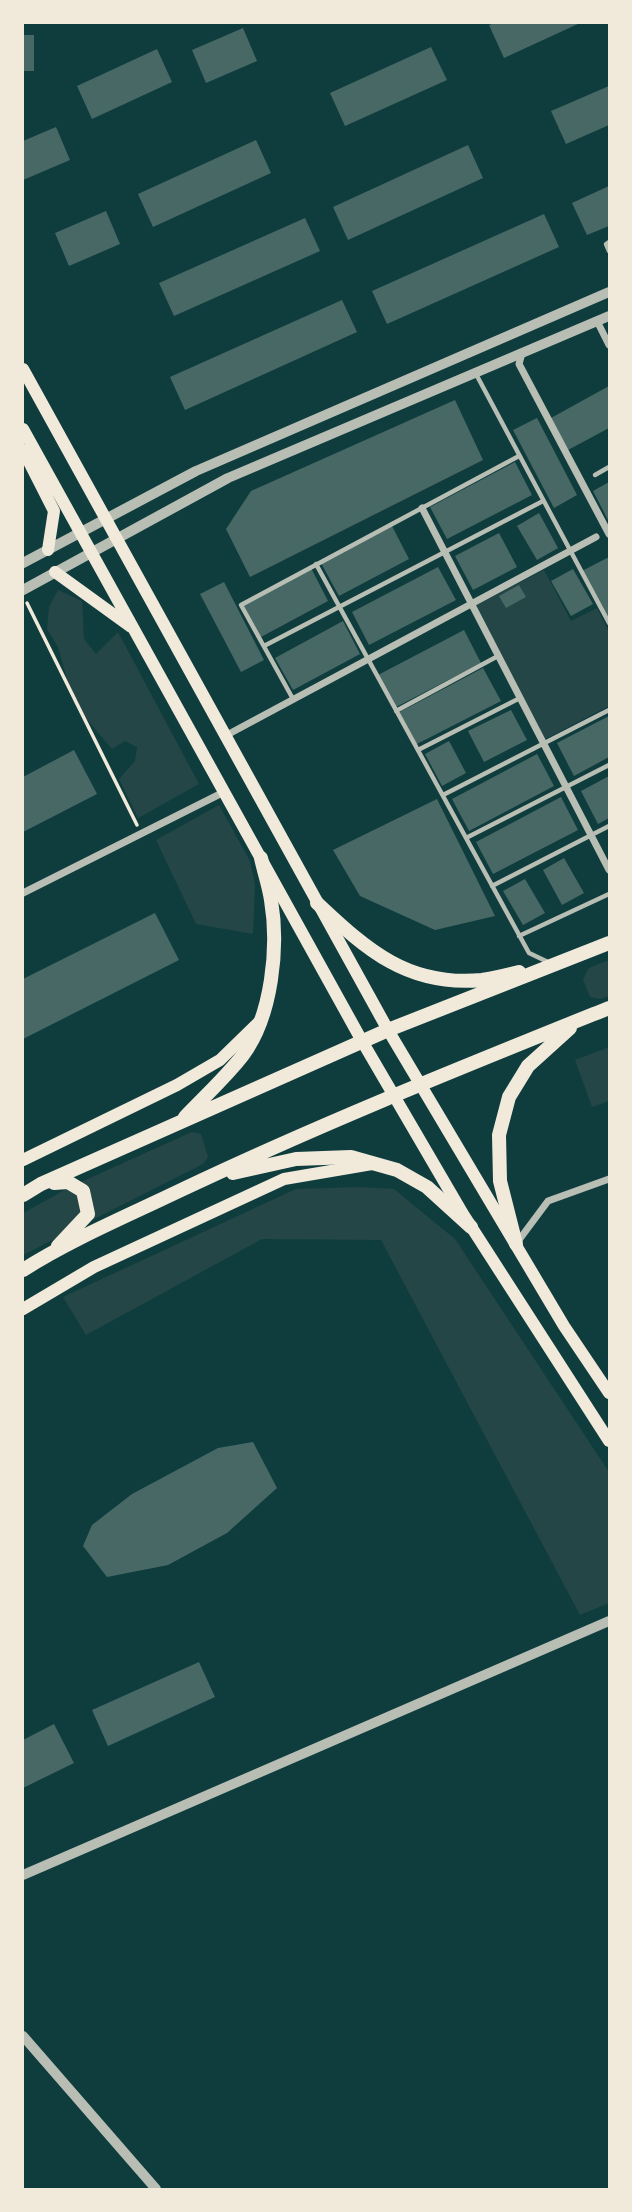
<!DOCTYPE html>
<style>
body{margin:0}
#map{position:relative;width:632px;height:2212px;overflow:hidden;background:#0f3d3e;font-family:"Public Sans",sans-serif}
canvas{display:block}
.frame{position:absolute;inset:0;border:24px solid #f1e9da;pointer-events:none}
</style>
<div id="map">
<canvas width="632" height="2212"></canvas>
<div class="frame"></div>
</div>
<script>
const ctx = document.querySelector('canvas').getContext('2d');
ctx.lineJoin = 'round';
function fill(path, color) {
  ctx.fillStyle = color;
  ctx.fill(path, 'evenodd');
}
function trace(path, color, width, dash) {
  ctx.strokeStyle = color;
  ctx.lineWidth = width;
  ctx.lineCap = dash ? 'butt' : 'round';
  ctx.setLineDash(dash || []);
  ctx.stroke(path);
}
const green = new Path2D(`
 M544 570 571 621 597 608 609 632V706L545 739 476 605Z
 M58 590 82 601 84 639 96 654 118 632 199 784 138 818 119 779 135 761 137 747 125 741 112 749 74 704 58 647 47 629 49 607Z
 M219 805 250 861 255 884 253 934 196 924 156 840Z
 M609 960V996L600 999 590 997 583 979 589 968Z
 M609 1047V1101L592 1107 575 1060Z
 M192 1132 201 1134 208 1157 203 1164 23 1255V1213L72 1186Z
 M359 1187 394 1189 455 1239 609 1472V1603L580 1615 381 1240 262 1239 86 1335 63 1297 296 1189Z`);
const building = new Path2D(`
 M494 23H580L504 58 489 25Z
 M243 28 257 61 206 83 192 50Z
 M23 35H34V71H23Z
 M431 47 447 80 345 126 330 93Z
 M157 49 172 82 92 119 77 86Z
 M609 86V125L566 144 551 111Z
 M56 127 70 160 23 180V141Z
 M256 140 271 173 153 227 138 194Z
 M468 145 483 178 348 240 333 207Z
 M609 186V226L587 235 572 203Z
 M106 211 120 244 69 266 55 233Z
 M544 214 559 247 387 324 372 291Z
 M305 218 320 251 174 316 159 283Z
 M342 300 357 332 185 410 170 377Z
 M609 386V428L568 450 551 418Z
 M455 400 483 460 250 577 226 529 251 491Z
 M537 418 577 495 554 508 513 430Z
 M515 462 532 495 447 539 430 507Z
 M609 482V522L593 491Z
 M539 513 558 548 537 560 517 526Z
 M392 526 409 559 339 596 321 563Z
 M499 533 517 567 473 590 455 556Z
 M609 557V621L582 571Z
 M438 567 456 600 369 645 352 612Z
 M311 568 328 601 261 637 243 604Z
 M573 569 593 604 571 616 551 581Z
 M224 582 264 660 241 672 200 594Z
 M519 585 526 597 506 608 499 596Z
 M343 621 360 654 293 690 275 658Z
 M464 630 481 663 396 707 378 675Z
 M483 668 501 701 415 745 398 713Z
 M511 710 527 740 484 762 468 731Z
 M609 716V757L574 776 557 743Z
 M449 741 466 773 442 786 425 754Z
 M74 750 97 794 23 832V777Z
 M537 754 554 786 469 831 452 799Z
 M609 776V818L598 824 581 791Z
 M561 797 578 830 493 874 476 842Z
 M437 799 495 916 435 930 360 896 333 850Z
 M564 858 584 893 562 905 543 870Z
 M525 879 545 913 523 925 503 891Z
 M155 913 179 960 23 1039V979Z
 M253 1442 277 1488 227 1533 168 1565 107 1577 83 1546 92 1525 132 1494 218 1448Z
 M199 1662 215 1697 108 1746 92 1710Z
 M54 1724 74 1763 23 1788V1740Z`);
const path = new Path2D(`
 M27 603 137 825`);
const service = new Path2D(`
 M609 242 606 244 609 251
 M476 374 609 623
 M595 475 609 467
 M316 564 529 953 548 962
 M264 646 543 501
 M293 699 241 605 519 456
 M396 711 498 656
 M418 750 520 698
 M443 795 609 710
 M466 838 609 765
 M492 886 609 826
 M519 936 609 894`);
const minor = new Path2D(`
 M597 321 609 345
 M522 353 519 364 609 534
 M422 508 609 870
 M225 736 596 537
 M23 893 224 792
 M516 1244 548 1201 609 1179`);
const tertiary = new Path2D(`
 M23 563 196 471 609 292
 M23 590 228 478 609 316
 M23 1875 609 1621
 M23 2036 156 2189`);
const secondary = new Path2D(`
 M23 369 388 1030 564 1326 609 1393
 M23 429 362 1041 463 1214 609 1441
 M23 450 54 511 48 550
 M55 572 131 627
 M23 1160 177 1085 220 1060 260 1021
 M23 1309 94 1267 284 1179 372 1164`);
const primary = new Path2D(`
 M317 903C367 950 408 987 482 980 494 978 507 975 519 972
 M185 1117C204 1097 226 1077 243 1055 272 1016 279 947 271 900 269 886 264 872 261 858
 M233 1173 296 1159 351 1157 397 1170 427 1187 471 1227
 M54 1183 68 1182 83 1191 88 1214 58 1246
 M23 1195 41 1184 388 1030 609 943
 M516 1244 500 1181 499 1135 509 1097 528 1066 570 1028
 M23 1270C72 1239 127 1216 179 1191 320 1124 465 1066 609 1008`);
fill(green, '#244646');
fill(building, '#486865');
trace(path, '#f1e9da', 3.5);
trace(service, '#b8beb3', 4.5);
trace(minor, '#b8beb3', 7);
trace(tertiary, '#b8beb3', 10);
trace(secondary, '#f1e9da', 12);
trace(primary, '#f1e9da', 14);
</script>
